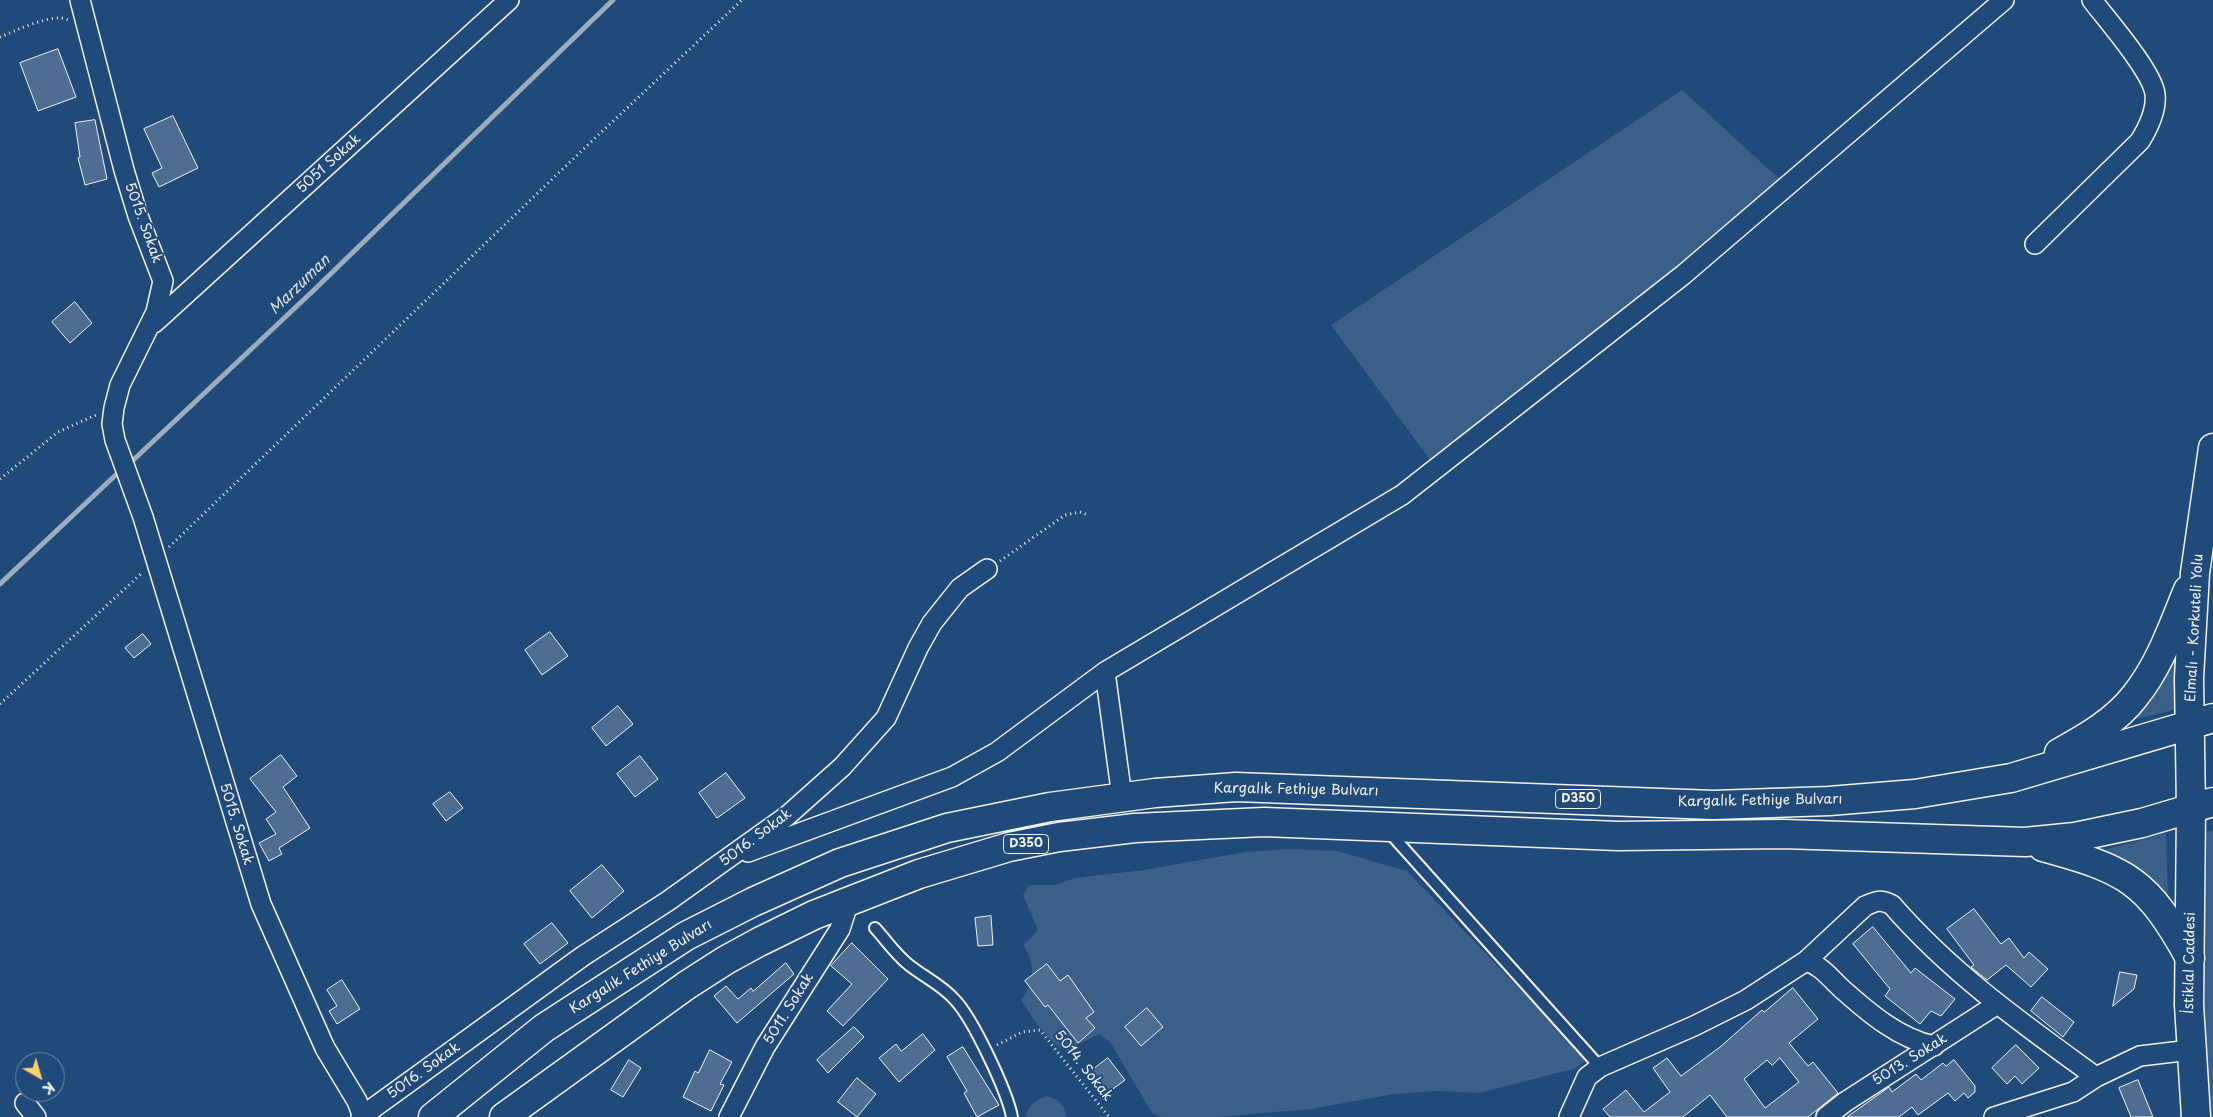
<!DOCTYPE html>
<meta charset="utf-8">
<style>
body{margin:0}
#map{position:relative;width:2213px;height:1117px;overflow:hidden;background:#1f4a7a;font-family:"Playpen Sans",sans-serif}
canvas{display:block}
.north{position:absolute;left:15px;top:1052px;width:50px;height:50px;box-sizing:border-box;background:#1f4a7a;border:1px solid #748da6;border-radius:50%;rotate:142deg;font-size:14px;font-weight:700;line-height:20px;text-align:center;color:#f4f1e8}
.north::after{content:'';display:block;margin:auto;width:18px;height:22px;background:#ffd166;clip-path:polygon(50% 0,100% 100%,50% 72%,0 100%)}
</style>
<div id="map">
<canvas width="2213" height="1117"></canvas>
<div class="north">K</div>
</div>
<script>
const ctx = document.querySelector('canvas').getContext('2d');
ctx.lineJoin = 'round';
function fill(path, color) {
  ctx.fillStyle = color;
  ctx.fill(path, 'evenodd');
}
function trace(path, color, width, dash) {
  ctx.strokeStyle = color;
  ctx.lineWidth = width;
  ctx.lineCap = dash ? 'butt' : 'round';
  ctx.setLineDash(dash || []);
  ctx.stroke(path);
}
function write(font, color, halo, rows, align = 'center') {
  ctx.font = font + ' "Playpen Sans",sans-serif';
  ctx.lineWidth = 4;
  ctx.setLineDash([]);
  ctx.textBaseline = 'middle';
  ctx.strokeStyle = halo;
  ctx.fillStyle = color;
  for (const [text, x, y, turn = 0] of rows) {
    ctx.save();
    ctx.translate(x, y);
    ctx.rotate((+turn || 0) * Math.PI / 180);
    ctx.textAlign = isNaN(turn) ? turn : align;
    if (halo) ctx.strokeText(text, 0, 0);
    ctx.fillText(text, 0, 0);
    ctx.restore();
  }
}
const green = new Path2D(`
 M1682 90 1787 186 1436 468 1331 325Z
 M2179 647 2177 709 2125 722Z
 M2213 830V1117H2206L2200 1044 2202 833Z
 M2166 833 2168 899 2140 870 2101 851Z
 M1290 849 1337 851 1407 871 1581 1053 1585 1062 1573 1069 1479 1093 1438 1091 1394 1094 1311 1109 1217 1117H1161L1152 1113 1110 1042 1099 1034 1066 1051C1050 1044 1030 1015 1021 1000 1036 979 1035 968 1024 945L1038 930 1023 895 1029 885H1055L1075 878 1144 870 1245 852Z
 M1047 1096C1059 1099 1064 1105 1067 1117H1026C1028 1104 1036 1100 1047 1096Z`);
const stream = new Path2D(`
 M128 465 314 290 613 0
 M0 584 121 470`);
const building = new Path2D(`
 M58 49 76 97 38 111 20 63Z
 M173 116 198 168 159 187 152 173 162 168 144 129Z
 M95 120 107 179 85 185 78 158 80 157 75 123Z
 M75 302 92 323 70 343 52 322Z
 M550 632 568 656 542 675 525 650Z
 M143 634 151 644 134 658 125 648Z
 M618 706 633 724 606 746 592 728Z
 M281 755 297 776 283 787 310 828 279 848 282 854 269 861 259 843 276 834 266 819 276 812 250 779Z
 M640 756 658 779 635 797 617 774Z
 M726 773 745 798 717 818 699 793Z
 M450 792 463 808 446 821 433 804Z
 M602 865 624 891 592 918 570 891Z
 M1974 909 2001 944 2009 938 2024 958 2029 952 2048 969 2031 987 2006 965 1987 980 1971 967 1974 965 1947 929Z
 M991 916 993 945 978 946 975 918Z
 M552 923 568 943 540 964 524 944Z
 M1873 927 1911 973 1915 968 1955 999 1941 1016 1931 1011 1920 1024 1885 996 1890 989 1853 944Z
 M852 943 888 979 843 1026 827 1011 852 984 831 966Z
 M786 963 794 974 737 1023 714 996 726 986 738 999 751 988 753 991Z
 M1047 964 1060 981 1068 975 1094 1012 1086 1018 1095 1028 1078 1043 1048 1005 1045 1007 1025 981Z
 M2120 972 2137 975 2134 989 2113 1006Z
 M342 980 360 1009 337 1024 329 1011 337 1006 327 990Z
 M1793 988 1818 1019 1789 1043 1808 1066 1813 1062 1838 1093 1808 1117H1727L1710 1095 1683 1117H1610L1603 1109 1626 1090 1644 1112 1670 1092 1653 1068 1667 1058 1681 1076 1720 1047 1762 1010 1764 1012ZM1780 1058 1799 1082 1765 1108 1744 1079 1767 1060 1772 1065Z
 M2042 997 2074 1022 2063 1037 2031 1011Z
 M1147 1008 1163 1027 1141 1046 1125 1027Z
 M854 1027 864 1037 828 1073 817 1060Z
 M923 1034 935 1050 899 1082 879 1058 896 1044 901 1051Z
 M2016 1045 2039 1068 2022 1084 2015 1076 2007 1084 1992 1068Z
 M963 1047 999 1105 977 1117 964 1093 967 1091 947 1057Z
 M710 1050 732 1062 720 1084 724 1085 711 1111 683 1097 695 1071 698 1073Z
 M1108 1058 1125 1080 1102 1097 1086 1075Z
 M629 1060 641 1068 623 1097 611 1090Z
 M1954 1060 1975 1086V1092L1968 1098 1964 1093 1955 1101 1948 1093 1918 1115 1912 1107 1899 1117H1847L1889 1087 1892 1092 1916 1074 1921 1080 1943 1063 1946 1066Z
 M857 1078 876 1094 857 1117 838 1102Z
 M2138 1080 2153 1117H2131L2119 1088Z`);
const path = new Path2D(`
 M0 37C15 31 54 12 68 20
 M0 479 58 432 96 415
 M169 547 594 139 742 0
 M1000 561 1065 515 1080 512 1088 515
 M0 704 143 572
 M997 1045 1022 1032 1040 1030 1109 1117`);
const lane = new Path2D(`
 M1389 832 1600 1067
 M875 928C886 940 896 955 909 965 924 977 942 985 955 1000 973 1019 1007 1091 1012 1117`);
const street = new Path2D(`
 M80 0 124 170 138 216 163 281 156 312 120 385 114 408 112 424 115 440 143 517 261 904 325 1048 357 1101 363 1117
 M2035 244 2140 141C2148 128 2157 111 2155 94 2152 71 2107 20 2092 0
 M154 323 509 0
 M1122 797 1105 672 1402 495 1683 275 2004 0
 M748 852 952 777 997 752 1105 672
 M1806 961C1822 966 1830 978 1842 989 1869 1013 1898 1038 1934 1046
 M25 1103 36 1117
 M361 1117 583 956 668 901 787 816 842 767 886 718 918 648 932 623 960 588 987 569
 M729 1117 765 1047 840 929 849 901
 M1569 1117 1587 1077 1600 1067 1694 1026 1746 1000 1806 961 1865 906C1876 901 1881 899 1892 905 1952 974 2023 1024 2096 1077
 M1826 1117 1845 1102 1996 1005
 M1994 1117 2073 1092 2096 1077 2140 1056 2190 1050`);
const primary = new Path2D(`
 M2191 810 2189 1005 2196 1117`);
const highway = new Path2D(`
 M2059 753C2086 738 2116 721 2135 696 2160 665 2173 626 2188 590
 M2191 810 2189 678 2195 573 2213 448
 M2043 847C2127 870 2147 880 2190 958
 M433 1117 544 1028 686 936 753 902 840 863 947 828 1050 807 1155 793 1236 787 1714 805 1829 801 1915 794 2011 778 2213 718
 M504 1117 687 985 726 960 759 942 814 915 919 874 1009 847 1059 837 1135 828 1264 822 1618 836 1783 834 2025 842 2075 837 2142 823 2213 802`);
const shields = [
 [1578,799,45],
 [1026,844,45]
];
const shieldNames = [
 ["D350",1578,799],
 ["D350",1026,844]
];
const streetNames = [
 ["5051 Sokak",329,164,-42],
 ["5015. Sokak",143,223,70],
 ["Elmalı - Korkuteli Yolu",2195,628,-87],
 ["Kargalık Fethiye Bulvarı",1296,790,1],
 ["Kargalık Fethiye Bulvarı",1760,801,-1],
 ["5015. Sokak",236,824,73],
 ["5016. Sokak",756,838,-37],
 ["İstiklal Caddesi",2190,963,-89],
 ["Kargalık Fethiye Bulvarı",641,967,-32],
 ["5011. Sokak",789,1009,-58],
 ["5013. Sokak",1910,1060,-32],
 ["5014. Sokak",1083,1066,52],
 ["5016. Sokak",424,1071,-36]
];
const waterNames = [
 ["Marzuman",300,285,-44]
];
fill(green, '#3a5f88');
trace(stream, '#9cacbb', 5);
fill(building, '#4d6e92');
trace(building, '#f4f1e8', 1);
trace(lane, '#f4f1e8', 14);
trace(street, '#f4f1e8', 22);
trace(primary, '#f4f1e8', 31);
trace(highway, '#f4f1e8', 31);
trace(path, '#f4f1e8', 3, [1, 4]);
trace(lane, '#1f4a7a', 10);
trace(street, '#1f4a7a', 19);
trace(primary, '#1f4a7a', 28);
trace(highway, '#1f4a7a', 28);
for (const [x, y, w] of shields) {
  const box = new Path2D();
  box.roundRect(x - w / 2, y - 9.5, w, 19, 4);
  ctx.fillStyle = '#1f4a7a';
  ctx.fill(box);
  trace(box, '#f4f1e8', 1);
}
write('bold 12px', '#f4f1e8', null, shieldNames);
write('14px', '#f4f1e8', '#1f4a7a', streetNames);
write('italic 15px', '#dee0dd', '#1f4a7a', waterNames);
</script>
